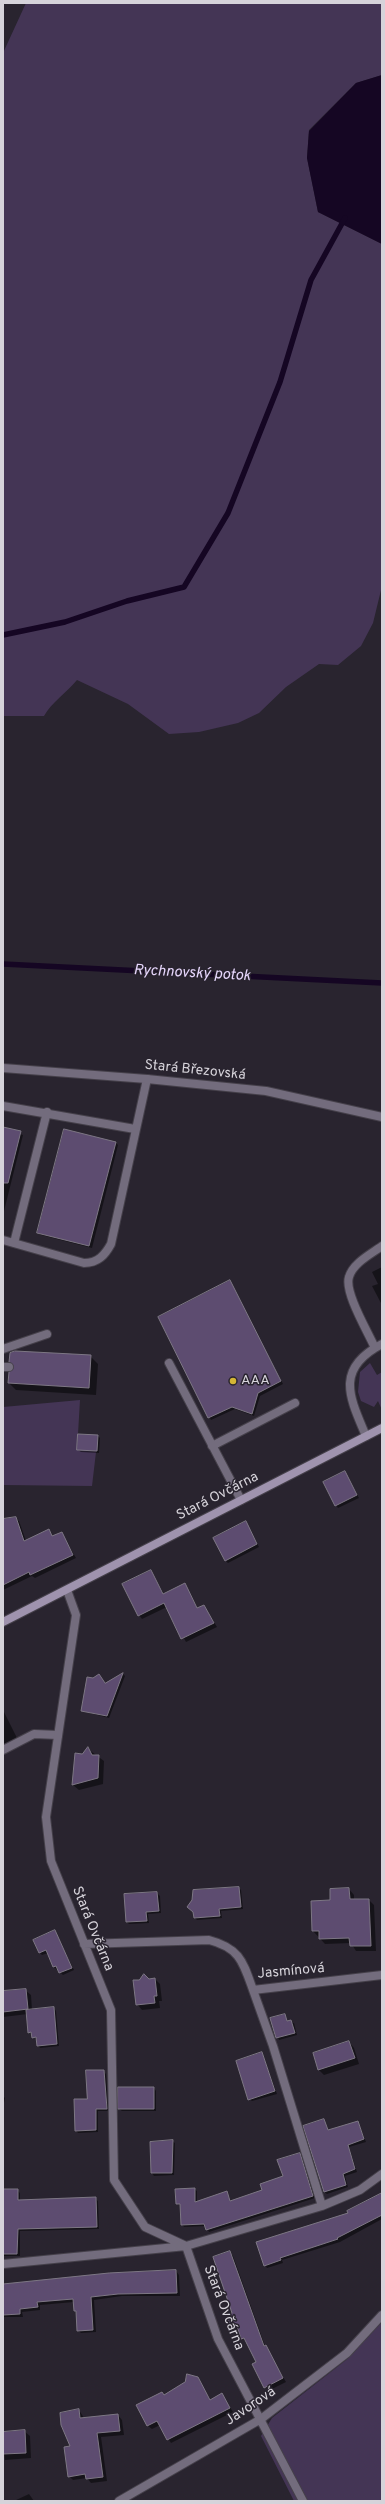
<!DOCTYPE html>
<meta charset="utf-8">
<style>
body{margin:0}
#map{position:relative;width:385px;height:2504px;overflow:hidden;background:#29242f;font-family:Overpass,sans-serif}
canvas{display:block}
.frame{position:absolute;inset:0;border:4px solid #d6d3da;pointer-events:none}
</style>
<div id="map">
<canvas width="385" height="2504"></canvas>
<div class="frame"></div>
</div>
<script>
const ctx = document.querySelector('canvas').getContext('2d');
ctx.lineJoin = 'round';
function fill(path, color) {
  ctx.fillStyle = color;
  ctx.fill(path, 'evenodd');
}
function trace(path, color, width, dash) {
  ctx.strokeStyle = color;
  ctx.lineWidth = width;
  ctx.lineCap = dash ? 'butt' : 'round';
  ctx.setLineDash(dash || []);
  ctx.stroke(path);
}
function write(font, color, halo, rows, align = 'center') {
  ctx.font = font + ' Overpass,sans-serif';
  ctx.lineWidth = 3;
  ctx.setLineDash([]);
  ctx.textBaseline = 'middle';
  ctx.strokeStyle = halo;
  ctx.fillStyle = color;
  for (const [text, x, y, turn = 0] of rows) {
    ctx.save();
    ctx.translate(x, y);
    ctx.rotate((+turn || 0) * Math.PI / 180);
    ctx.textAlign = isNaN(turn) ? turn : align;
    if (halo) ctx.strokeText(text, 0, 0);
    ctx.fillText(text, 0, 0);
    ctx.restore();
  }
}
const green = new Path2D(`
 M26 3H382V75L356 83 309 130 307 158 318 212 382 244V586L373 623 361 646 338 665 319 664 286 687 259 713 238 723 199 732 169 734 128 704 77 680C66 693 52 702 44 716H3V53Z
 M370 1363 377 1375 382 1372V1410L378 1401 374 1407 361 1401 358 1392 360 1372Z
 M80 1400 78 1434 98 1435 92 1486 3 1485V1407Z
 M382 2322V2501H294L261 2436 272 2418 346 2360Z`);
const water = new Path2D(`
 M382 75V244L318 212 307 158 309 131 356 83Z`);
const shadow = new Path2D(`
 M3 1128 23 1135 3 1215Z
 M116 1143 118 1145 92 1248 41 1235 38 1233Z
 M382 1267V1305L372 1286 378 1284 372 1272Z
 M230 1282 283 1384 260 1396 254 1416 235 1409 211 1420 159 1318Z
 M90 1356 98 1364 96 1395 16 1390 9 1383Z
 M98 1436 100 1438 99 1453 81 1452 78 1450Z
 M345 1472 359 1498 338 1508 336 1505Z
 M15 1518 19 1521 26 1541 48 1530 53 1537 61 1533 76 1558 35 1578 32 1576 3 1590V1520Z
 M246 1523 259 1547 228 1563 225 1560Z
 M151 1571 164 1594 185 1585 198 1609 204 1606 217 1627 186 1642 167 1607 142 1619 139 1615Z
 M123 1674 125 1676 109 1718 82 1711 93 1679 99 1675 106 1684Z
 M3 1710 17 1738 3 1745Z
 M88 1749 104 1761 103 1784 79 1790 73 1785 76 1755H83Z
 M239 1888 241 1890 243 1909 221 1911 222 1918 197 1920 195 1918 194 1912Z
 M349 1889 354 1895V1900H369L374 1905 376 1951H356L351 1943 325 1944 313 1931 331 1901Z
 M157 1893 160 1896 161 1913 148 1914 149 1923 129 1924 127 1922Z
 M54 1931 74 1970 63 1975 54 1967 48 1953 42 1955 40 1953Z
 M155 1979 160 1984 162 2001H159L160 2008 142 2010 137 2004 149 1980Z
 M25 1990 31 1995 32 2010 54 2008 56 2011 59 2046 40 2048 38 2045 37 2040 29 2032 28 2014 3 2017V1992Z
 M284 2015 288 2022 294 2023 297 2035 279 2040 271 2019Z
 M349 2042 354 2048 359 2064 324 2075 319 2070Z
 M262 2053 277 2094 252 2101 249 2099Z
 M103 2071 106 2074 109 2111H98V2132L78 2133 76 2130Z
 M154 2088 156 2091V2111H122L119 2109Z
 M3 2096 5 2098 3 2108Z
 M324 2120 329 2131 358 2122 366 2142 349 2147 357 2172 345 2176 348 2187 327 2194 324 2192Z
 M172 2141 175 2143 174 2175 154 2176 152 2173 151 2143Z
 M300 2154 315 2198 209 2232 206 2226 184 2227 182 2224 181 2206 176 2203 194 2189 197 2191V2202L227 2193 231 2201 263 2191 284 2177Z
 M3 2190H17L20 2193V2201L95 2198 98 2201 99 2229 20 2231V2256H3Z
 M382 2194V2219L340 2242 282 2260 283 2263 267 2268 265 2265Z
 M229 2252 233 2256 265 2346 286 2382 268 2391 253 2365 258 2363 247 2341 242 2338 239 2329 235 2330 232 2327 234 2314Z
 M176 2271 179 2275 180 2296H122L94 2300 96 2332 81 2333 78 2330V2313L75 2310 74 2302 40 2305V2310L22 2312 23 2317H3V2285Z
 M197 2378 211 2400 222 2395 233 2412 171 2443 160 2425 152 2429 148 2426 137 2405 162 2393 165 2396Z
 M79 2410 84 2418 118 2415 122 2420 124 2435 101 2437 107 2481 91 2483 87 2478 73 2480 69 2476Z
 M24 2431 30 2436 31 2458 5 2460 3 2433Z
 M29 2494 34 2501H14Z`);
const stream = new Path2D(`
 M3 635 65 622 127 601 184 587 228 513 280 382 311 280 345 218
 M3 964 382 983`);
const building = new Path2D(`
 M3 1127 21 1131 8 1183H3Z
 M64 1129 116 1142 89 1246 37 1233Z
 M230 1280 281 1381 258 1393 252 1414 232 1407 208 1418 158 1317Z
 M15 1351 91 1355 89 1388 8 1383 9 1372 14 1367 9 1362 10 1353Z
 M78 1434 98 1435 97 1451 77 1450Z
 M345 1471 357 1495 335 1506 323 1482Z
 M16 1517 24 1541 49 1529 52 1536 62 1532 73 1555 30 1575 29 1572 3 1585V1519Z
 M246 1521 257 1544 225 1561 213 1538Z
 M151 1570 163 1594 185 1583 197 1608 204 1605 214 1623 181 1639 164 1603 138 1616 122 1584Z
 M123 1673 107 1716 81 1711 87 1677 93 1678 99 1674 105 1683Z
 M88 1747 92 1755H99L98 1778 72 1785 75 1753 82 1754Z
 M239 1887 241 1907 219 1909 220 1916 194 1918 193 1912 187 1907 192 1900 193 1890Z
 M349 1888 350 1899H369L371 1946H350L349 1938 319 1939V1931H312L311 1901 330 1900V1889Z
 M157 1892 159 1911 146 1912 147 1921 126 1922 124 1894Z
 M55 1930 72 1968 59 1973 56 1966 53 1967 46 1950 39 1953 33 1940Z
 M144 1974 149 1979 155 1978 157 1996H154L155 2003 136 2005 133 1980H139Z
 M26 1989 28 2009 3 2012V1991Z
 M54 2007 57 2044 37 2046 36 2037 32 2038 31 2032 28 2033 26 2010Z
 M285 2014 287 2021 291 2020 295 2033 276 2038 270 2018Z
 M349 2041 355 2058 318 2070 313 2053Z
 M262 2052 275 2091 248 2100 236 2061Z
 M86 2070H104L107 2109H96V2130L75 2131 74 2099H87Z
 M118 2087H154V2109H118Z
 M324 2119 328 2130 358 2121 364 2139 348 2145 355 2169 343 2174 346 2185 324 2192 303 2126Z
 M173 2140 172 2173H151L150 2142Z
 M300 2153 313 2196 206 2230 204 2224 181 2225 180 2204H176L175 2189 195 2188V2202L227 2191 230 2201 262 2190 260 2184 283 2176 277 2160Z
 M3 2189H18V2200L96 2197 97 2227 18 2229 17 2254H3Z
 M382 2193V2215L337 2238 338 2239 280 2258 281 2260 264 2266 256 2242 348 2213 347 2211Z
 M230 2251 264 2346 266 2345 283 2378 264 2388 252 2364 256 2362 244 2338 241 2339 237 2326 231 2328 227 2315 232 2313 213 2257Z
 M176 2270 177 2293 118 2294 91 2297 93 2330 77 2331 76 2311H74L73 2299 37 2302 38 2307 20 2309V2314L3 2315V2284L109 2273Z
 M187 2374 198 2377 210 2400 222 2393 230 2408 167 2440 157 2421 147 2426 136 2405 162 2392 164 2395 185 2382Z
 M79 2409 80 2418 118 2414 120 2431 97 2433 103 2477 86 2479 85 2474 68 2477 64 2447 70 2446 61 2425 60 2413Z
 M25 2430 26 2453 3 2454V2432Z`);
const lane = new Path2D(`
 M3 1106 135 1129
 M3 1240 84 1263C98 1263 105 1255 111 1244L147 1079
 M14 1243 47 1112
 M375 1348C368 1332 344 1292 349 1277 353 1263 371 1254 382 1246
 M3 1349 47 1334
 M169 1363 241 1500
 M3 1367H9
 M366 1436C350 1398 334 1369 382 1344
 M212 1446 295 1403
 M3 1750 34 1734 58 1735
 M261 2419 347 2353 382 2315`);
const street = new Path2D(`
 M3 1068 147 1079 266 1091 382 1117
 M67 1590 76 1615 46 1817 51 1861 111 2010 114 2180 145 2227 186 2246 218 2339 303 2501
 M84 1944 209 1940C240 1948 243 1962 253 1990L382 1975
 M253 1990 273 2046 322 2206
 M3 2264 186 2246 322 2206 360 2190 382 2174
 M119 2501 261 2419`);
const secondary = new Path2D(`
 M3 1622 382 1428`);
const markers = [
 [233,1381,4,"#d4b635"]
];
const streetNames = [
 ["Stará Březovská",195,1071,6],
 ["Stará Ovčárna",218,1497,-27],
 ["Stará Ovčárna",92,1929,68],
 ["Jasmínová",291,1972,-5],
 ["Stará Ovčárna",223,2308,69],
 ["Javorová",251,2407,-34]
];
const poiNames = [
 ["AAA",241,1381]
];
const waterNames = [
 ["Rychnovský potok",192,974,3]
];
fill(green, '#443555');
fill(water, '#150623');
fill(shadow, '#0007');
trace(stream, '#150623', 5.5);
fill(building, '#5d4c70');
trace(building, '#7d7784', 1);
trace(lane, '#45404a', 10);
trace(street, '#45404a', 10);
trace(secondary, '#45404a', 10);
trace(lane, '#736c7d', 8);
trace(street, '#736c7d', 8);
trace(secondary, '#9f93ae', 8);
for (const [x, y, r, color] of markers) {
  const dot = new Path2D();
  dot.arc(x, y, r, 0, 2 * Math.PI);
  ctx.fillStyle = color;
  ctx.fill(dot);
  trace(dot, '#29242f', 1.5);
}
write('14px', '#d6d3da', '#29242f', streetNames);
write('14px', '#d6d3da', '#29242f', poiNames, 'left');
write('italic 15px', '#e7d7fd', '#29242f', waterNames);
</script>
